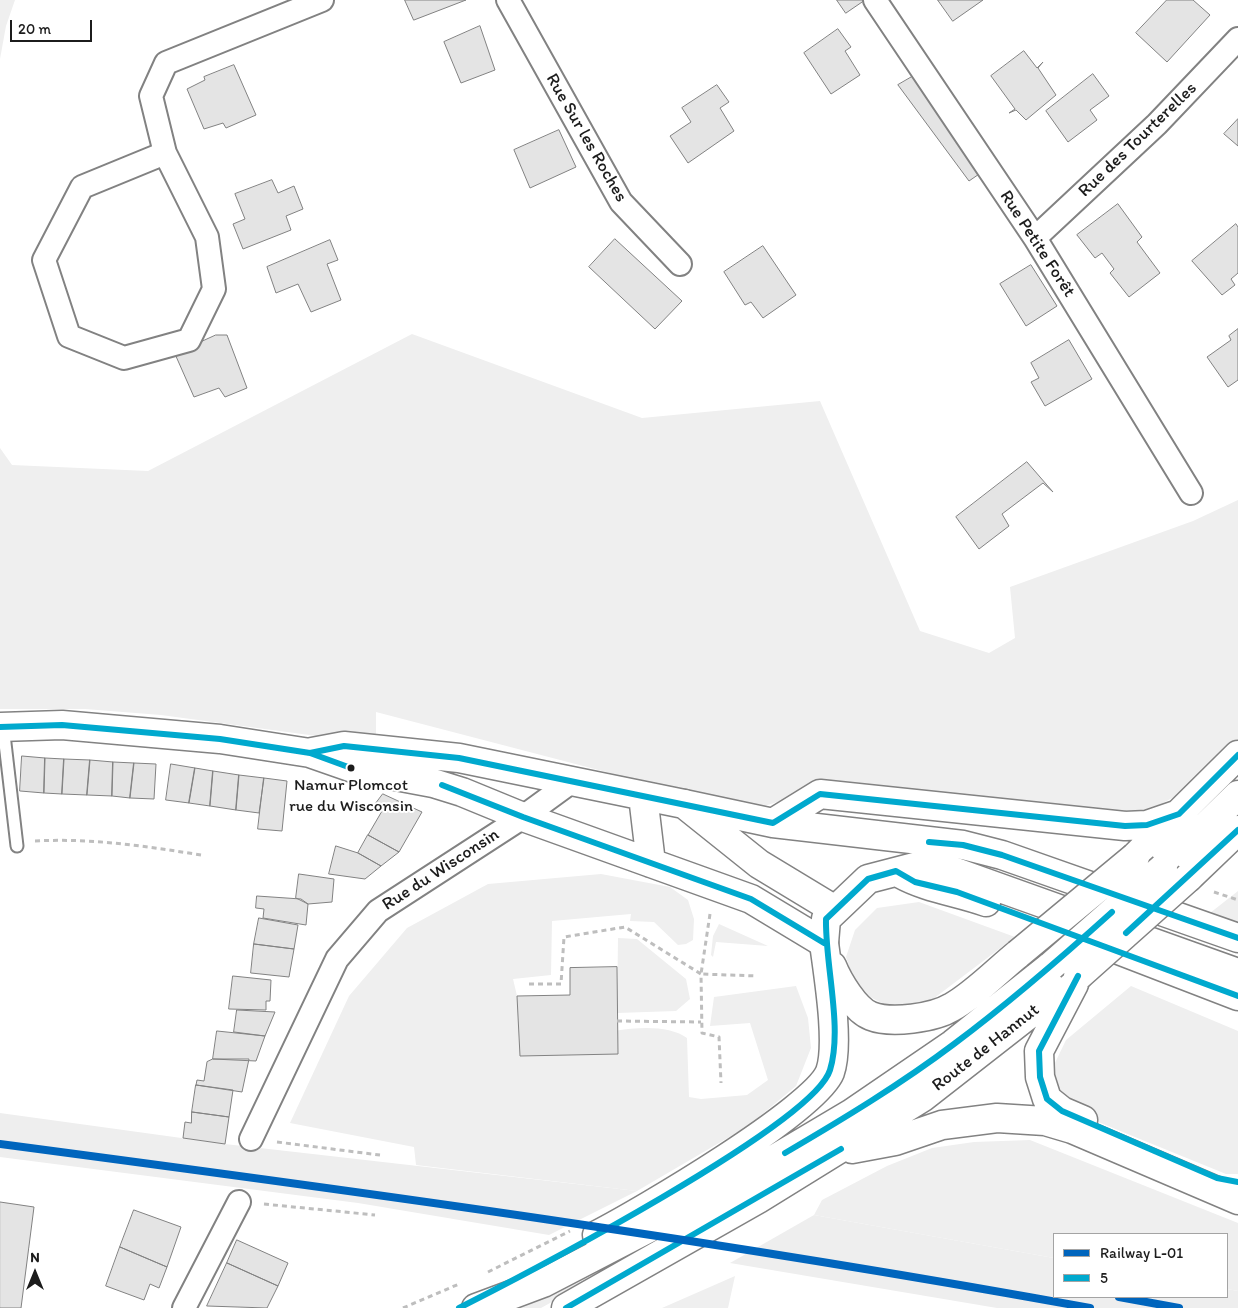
<!DOCTYPE html>
<meta charset="utf-8">
<style>
body{margin:0}
#map{position:relative;width:1238px;height:1308px;overflow:hidden;background:#fff;font-family:Itim,sans-serif}
canvas{display:block}
.legend{position:absolute;left:1053px;top:1233px;width:175px;height:65px;box-sizing:border-box;background:#fff;border:1px solid #a4a4a4;margin:0;padding:6px 9px;list-style:none;font-size:15px;color:#1c1c1c}
.legend li{display:flex;align-items:center;gap:10px;height:25px}
.legend b{width:25px;border:1px solid #a4a4a4}
.north{position:absolute;left:10px;top:1248px;width:50px;height:50px;-webkit-text-stroke:4px #fff;paint-order:stroke;rotate:0deg;font-size:14px;font-weight:700;line-height:20px;text-align:center;color:#1c1c1c}
.north::after{content:'';display:block;margin:auto;width:18px;height:22px;background:#1c1c1c;clip-path:polygon(50% 0,100% 100%,50% 72%,0 100%)}
.scale{position:absolute;left:10px;top:20px;width:82px;height:22px;box-sizing:border-box;border:2px solid #1c1c1c;border-top:0;padding-left:6px;font-size:15px;line-height:18px;white-space:nowrap;color:#1c1c1c;-webkit-text-stroke:4px #fff;paint-order:stroke}
</style>
<div id="map">
<canvas width="1238" height="1308"></canvas>
<ul class="legend">
<li><b style="height:6px;background:#0065bd"></b>Railway L-01</li>
<li><b style="height:6px;background:#00a9ce"></b>5</li>
</ul>
<div class="north">N</div>
<div class="scale">20 m</div>
</div>
<script>
const ctx = document.querySelector('canvas').getContext('2d');
ctx.lineJoin = 'round';
function fill(path, color) {
  ctx.fillStyle = color;
  ctx.fill(path, 'evenodd');
}
function trace(path, color, width, dash) {
  ctx.strokeStyle = color;
  ctx.lineWidth = width;
  ctx.lineCap = dash ? 'butt' : 'round';
  ctx.setLineDash(dash || []);
  ctx.stroke(path);
}
function write(font, color, halo, rows, align = 'center') {
  ctx.font = font + ' Itim,sans-serif';
  ctx.lineWidth = 4;
  ctx.setLineDash([]);
  ctx.textBaseline = 'middle';
  ctx.strokeStyle = halo;
  ctx.fillStyle = color;
  for (const [text, x, y, turn = 0] of rows) {
    ctx.save();
    ctx.translate(x, y);
    ctx.rotate((+turn || 0) * Math.PI / 180);
    ctx.textAlign = isNaN(turn) ? turn : align;
    if (halo) ctx.strokeText(text, 0, 0);
    ctx.fillText(text, 0, 0);
    ctx.restore();
  }
}
const built = new Path2D(`
 M0 1113 225 1144 637 1191 549 1235 358 1203 0 1157Z
 M814 1215 1054 1258V1297H1227V1289L1238 1291V1308H997L730 1263Z`);
const green = new Path2D(`
 M0 0H15L6 26 0 59Z
 M412 334 642 418 820 401 920 631 989 653 1015 638 1010 587 1193 521 1238 500V742L1198 784 1161 804 1120 817 818 789 752 810 376 712V744L161 715 85 709H0V448L12 465 148 471Z
 M601 874 670 887 688 900 694 919 693 940 686 944 678 945 654 922 630 921 631 914 552 921 551 975 513 979 517 996 521 1055C562 1044 650 1012 687 1038L689 1097 701 1099 747 1095 768 1080 750 1023 710 1026 714 997 796 986 808 1018 811 1048 796 1086 748 1126 637 1191 416 1165 414 1147 290 1123 349 996 407 928 488 884Z
 M1238 891V925L1210 913Z
 M919 902 1015 937 929 1002 891 1008 857 990 846 957 855 930 877 908Z
 M719 924 768 946 716 942 713 957 711 955 713 936Z
 M618 938 637 939 686 979 690 999 676 1011 617 1013Z
 M1131 986 1238 1031V1174H1226L1081 1115 1058 1096 1053 1067 1066 1040Z
 M1030 1140 1238 1223V1291L1227 1289V1234H1054V1258L814 1215 822 1200 887 1166 932 1148 974 1142Z
 M606 1265 608 1268 606 1272 541 1308H513Z
 M735 1276 728 1308H662Z`);
const building = new Path2D(`
 M405 0H466L414 20Z
 M837 0H865L846 13Z
 M938 0H983L953 21Z
 M1167 0H1193L1210 15 1167 62 1136 33Z
 M480 26 495 70 461 83 444 42Z
 M838 29 851 47 845 51 860 75 831 94 804 53Z
 M1024 51 1037 68 1043 62 1038 68 1056 95 1026 120 1016 110 1009 113 1015 109 991 76Z
 M234 65 256 115 226 128 223 123 204 129 187 89 205 80 204 77Z
 M917 74 985 170 969 181 898 85Z
 M1093 74 1109 96 1090 110 1097 120 1068 142 1046 111Z
 M717 85 729 102 720 108 734 131 688 163 670 136 691 122 682 108Z
 M1238 119V146L1224 134Z
 M559 130 576 167 530 188 514 150Z
 M272 180 278 193 294 186 303 209 286 216 291 230 243 249 233 224 245 219 235 194Z
 M1118 204 1142 237 1137 242 1160 273 1129 297 1110 273 1114 269 1102 253 1095 258 1077 235Z
 M1236 224 1238 227V273L1231 279 1235 285 1222 295 1192 261Z
 M615 239 682 301 655 329 589 267Z
 M330 240 338 260 327 264 341 300 311 312 298 284 276 293 267 267Z
 M763 246 796 295 763 318 751 302 745 305 724 272Z
 M1031 265 1057 306 1026 326 1000 284Z
 M1238 329V380L1228 387 1207 357 1231 340 1229 336Z
 M216 335H227L247 388 225 397 219 388 194 397 175 354Z
 M1069 340 1092 379 1045 406 1031 382 1039 378 1031 363Z
 M1027 462 1053 492 1043 483 1002 514 1009 526 979 549 956 517Z
 M22 756 45 758 44 793 20 791Z
 M45 758 64 759 62 794 44 793Z
 M64 759 90 760 87 795 62 794Z
 M90 760 113 762 112 796 87 795Z
 M113 762 134 763 130 798 112 796Z
 M134 763 156 764 154 799 130 798Z
 M171 764 195 768 189 803 166 800Z
 M195 768 213 771 210 806 189 803Z
 M213 771 239 775 236 810 210 806Z
 M239 775 264 778 259 813 236 810Z
 M264 778 287 781 282 831 258 829Z
 M383 794 422 812 399 852 368 835 382 811 374 806Z
 M368 835 399 852 381 866 358 853Z
 M336 846 358 853 381 866 365 879 329 874Z
 M299 874 334 879 332 902 308 904 296 898Z
 M257 896 301 899 308 904 306 925 263 918 264 909 256 908Z
 M259 918 298 925 294 949 254 944Z
 M254 944 294 949 289 977 251 973Z
 M617 967 618 1054 520 1056 517 996 570 995V968Z
 M233 976 271 980 270 1001H266V1010L229 1009Z
 M237 1010 275 1012 265 1036 234 1032Z
 M217 1031 265 1036 256 1061 213 1059Z
 M213 1059H249L242 1092 196 1085 197 1080 204 1081 207 1062Z
 M196 1085 233 1090 229 1117 192 1112Z
 M192 1112 229 1117 225 1144 183 1138 185 1122 191 1123Z
 M0 1202 34 1207 21 1308H0Z
 M134 1210 181 1227 167 1267 120 1247Z
 M237 1240 288 1263 278 1286 227 1263Z
 M120 1247 167 1267 159 1288 150 1284 144 1300 106 1286Z
 M227 1263 278 1286 267 1308 207 1306Z`);
const path = new Path2D(`
 M35 841C92 838 145 846 201 855
 M1214 892 1238 900
 M710 914 701 974 757 976
 M529 984H561L564 937 625 927 701 974 702 1033 719 1037 721 1083
 M617 1021 701 1022
 M277 1142 380 1155
 M264 1204 375 1215
 M488 1272 570 1231
 M403 1308 459 1284`);
const lane = new Path2D(`
 M3 726 17 846`);
const street = new Path2D(`
 M508 0 621 202 680 264
 M875 0 1035 238 1191 493
 M165 153 82 187 44 260 69 336 124 358 189 340 214 289 207 237 165 153 151 96 166 63 322 0
 M1035 238 1157 124 1238 39
 M251 1139 337 959 378 911 523 817 571 782
 M184 1308 239 1202`);
const secondary = new Path2D(`
 M0 727 62 725 220 739 310 753 353 768 433 783 462 792 523 817 751 899 824 943 826 919 868 879 918 866 947 869 1238 973
 M312 752 344 746 459 758 684 804 759 864 835 910
 M643 796 651 863
 M901 874C926 888 958 892 986 902
 M1090 939 1238 996`);
const primary = new Path2D(`
 M684 804 773 823 963 845 1002 855 1238 938
 M773 823 820 794 1125 826 1147 825 1179 814
 M1135 857 1238 755
 M1163 868 1238 795
 M1189 877 1238 830
 M832 966C838 981 855 1010 871 1016 891 1024 934 1018 952 1007 974 995 998 970 1018 954
 M1074 984 1039 1051 1040 1077 1047 1099 1062 1111 1083 1120
 M852 1149 895 1141 942 1125 997 1118 1045 1121 1072 1129 1238 1200
 M597 1235C640 1213 815 1110 830 1072 840 1044 828 974 824 943
 M476 1308 543 1283 724 1189 852 1113 953 1044 1051 966
 M566 1308 758 1199 923 1097 1078 976`);
const primaryBridge = new Path2D(`
 M1018 954 1135 857
 M1051 966 1163 868
 M1078 976 1189 877`);
const bus1 = new Path2D(`
 M0 727 62 725 220 739 310 753 351 768
 M310 753 344 746 459 758 773 823 820 794 1125 826 1147 825 1179 814 1238 755
 M442 785 523 817 751 899 824 943
 M929 842 963 845 1002 855 1238 938
 M1126 933 1238 830
 M1078 976 1039 1051 1040 1077 1047 1099 1062 1111 1217 1178 1238 1182
 M785 1153C843 1119 901 1084 954 1044 1009 1003 1061 958 1112 912
 M459 1308C522 1276 813 1125 830 1070 843 1028 825 965 826 919L868 879 896 871 915 882 957 892 1238 996
 M566 1308 841 1149`);
const rail1 = new Path2D(`
 M0 1144C364 1192 728 1242 1090 1308
 M1119 1297 1179 1308`);
const markers = [
 [351,768,4.5,"#1c1c1c"]
];
const busNames = [
 ["Namur Plomcot",351,786],
 ["rue du Wisconsin",351,807]
];
const streetNames = [
 ["Rue Sur les Roches",586,138,60],
 ["Rue des Tourterelles",1138,140,-44],
 ["Rue Petite Forêt",1037,244,57],
 ["Rue du Wisconsin",441,870,-33],
 ["Route de Hannut",986,1048,-38]
];
fill(built, '#eee');
fill(green, '#efefef');
fill(building, '#e4e4e4');
trace(building, '#828282', 1);
trace(lane, '#828282', 15);
trace(street, '#828282', 26);
trace(secondary, '#828282', 31);
trace(primary, '#828282', 31);
trace(path, '#bebebe', 3, [5, 4]);
trace(lane, '#fff', 11);
trace(street, '#fff', 22);
trace(secondary, '#fff', 28);
trace(primary, '#fff', 28);
trace(primaryBridge, '#828282', 31, []);
trace(primaryBridge, '#fff', 28);
trace(bus1, '#00a9ce', 6);
trace(rail1, '#0065bd', 8);
for (const [x, y, r, color] of markers) {
  const dot = new Path2D();
  dot.arc(x, y, r, 0, 2 * Math.PI);
  ctx.fillStyle = color;
  ctx.fill(dot);
  trace(dot, '#fff', 2);
}
write('17px', '#1c1c1c', '#fff', busNames);
write('18px', '#1c1c1c', '#fff', streetNames);
</script>
